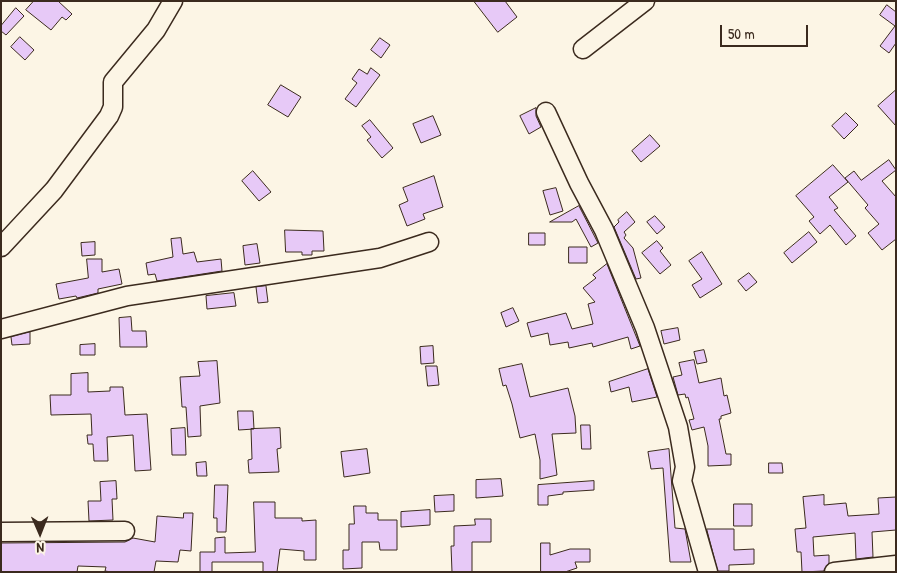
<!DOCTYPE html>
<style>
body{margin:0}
#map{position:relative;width:897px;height:573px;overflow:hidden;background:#fcf5e5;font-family:"Patrick Hand",sans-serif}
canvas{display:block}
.frame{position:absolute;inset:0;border:2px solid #3b2a1e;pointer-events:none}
.north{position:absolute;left:15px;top:508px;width:50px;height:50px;-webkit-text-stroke:4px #fcf5e5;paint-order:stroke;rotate:179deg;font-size:14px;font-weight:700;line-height:20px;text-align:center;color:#3b2a1e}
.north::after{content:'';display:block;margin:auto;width:18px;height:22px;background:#3b2a1e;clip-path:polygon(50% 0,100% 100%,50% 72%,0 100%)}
.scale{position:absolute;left:720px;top:25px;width:88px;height:22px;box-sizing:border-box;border:2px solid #3b2a1e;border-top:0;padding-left:6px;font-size:15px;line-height:18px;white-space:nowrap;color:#3b2a1e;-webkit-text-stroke:4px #fcf5e5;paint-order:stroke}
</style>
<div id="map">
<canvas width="897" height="573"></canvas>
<div class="frame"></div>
<div class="north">N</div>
<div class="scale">50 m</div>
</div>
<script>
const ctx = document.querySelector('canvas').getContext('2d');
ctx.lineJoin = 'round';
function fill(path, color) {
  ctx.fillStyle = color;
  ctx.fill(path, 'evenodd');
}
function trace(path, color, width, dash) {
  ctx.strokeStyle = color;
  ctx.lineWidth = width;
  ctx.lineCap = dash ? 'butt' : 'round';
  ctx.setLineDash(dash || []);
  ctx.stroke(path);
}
const building = new Path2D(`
 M34 1H58L72 14 66 20 62 17 51 30 26 10Z
 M474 1H505L517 17 498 32Z
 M887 5 896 12V43L889 53 880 46 895 26 880 15Z
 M16 8 24 16 6 35 1 31V26Z
 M20 37 34 50 25 60 11 47Z
 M380 38 390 45 381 58 371 50Z
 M371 68 380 75 356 107 345 99 357 83 352 79 359 69 367 74Z
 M281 85 301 97 288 117 268 105Z
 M896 90V126L878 106Z
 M536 108V116L541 127 529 134 520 116Z
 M846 113 858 125 844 139 832 126Z
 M433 116 441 135 421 143 413 124Z
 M370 120 393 148 382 158 367 140 371 137 362 126Z
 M650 135 660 146 641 162 632 151Z
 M889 160 896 170 882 181 896 197V239L882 250 868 233 879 224 865 208 868 205 845 178 854 171 861 180Z
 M833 165 848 182 829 197 838 208 834 210 856 236 846 245 830 225 820 234 809 221 814 217 796 196Z
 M253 171 271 192 259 201 242 181Z
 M434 176 443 207 423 214 425 219 407 226 399 205 408 201 403 188Z
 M556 188 563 211 550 215 543 191Z
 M579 206 598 243 591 247 576 219 572 222H550Z
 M627 212 635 222 624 232 626 235 624 238 633 248 641 278 636 279 614 227 619 222 618 220Z
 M655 216 665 227 657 234 647 222Z
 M285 230 323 231 324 251H312V255H302V252H286Z
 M809 232 817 242 792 263 784 253Z
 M529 233H545V245H529Z
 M181 238 183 254 194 252 197 262 221 259 222 271 157 281 155 274 148 275 146 263 173 257 171 239Z
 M657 241 663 248 660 251 671 265 660 274 642 253Z
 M95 242V255L82 256 81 243Z
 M257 244 260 263 245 265 243 246Z
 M569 247H587V263H569Z
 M702 252 722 284 700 298 692 285 702 279 689 261Z
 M87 259H102V272L119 269 122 284 98 289V293L77 298 76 296 59 299 56 284 88 278Z
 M607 264 640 346 631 349 628 337 593 347 592 343 569 348 568 342 550 345 548 333 531 337 527 323 566 313 572 329 593 324 588 304 595 302 583 288 596 278 593 275Z
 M749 273 757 282 746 291 738 281Z
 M266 286 268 302 258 303 256 287Z
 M234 293 236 306 207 309 206 296Z
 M513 308 519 321 506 327 501 313Z
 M131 317 132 331H146L147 347H120L119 318Z
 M678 328 680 340 664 344 661 331Z
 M30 332V344L12 345 11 337Z
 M95 344V355H80V345Z
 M433 346 434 363 421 364 420 347Z
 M704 350 707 362 697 364 694 352Z
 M694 360 699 383 721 378 724 396 727 395 731 413 721 416V419H719L726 454H731V465L708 466V446L704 427 692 430 689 420 694 419 688 397 686 398 685 394 678 395 673 377 682 375 679 363Z
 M217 361 220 403 200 406 201 436 188 437 186 407H182L180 377 200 376 198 362Z
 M522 364 530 397 568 388 575 416 576 433 552 434 557 475 540 479V460L535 434 520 438 512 404 506 385 503 386 499 369Z
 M426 366H437L439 385 428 386Z
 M648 369 657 397 632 402 629 387 611 392 609 382Z
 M88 373V392L110 391V387H123L125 415 147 414 151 470 135 471 133 435 107 437 108 461H94L93 444H88L87 435H92L91 414 51 415 50 395H71V374Z
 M238 411H253L254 429 239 430Z
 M581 425H590L591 449H582Z
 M185 428 186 455H172L171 429Z
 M280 428 281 448 277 449 279 472 249 473 248 460 252 459 251 429Z
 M367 449 370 473 344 477 341 452Z
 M669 449 675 528 685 529 691 562H670L663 468 651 469 648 452Z
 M206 462 207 476H197L196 463Z
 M769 463H782L783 473H769Z
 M501 479 503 496 476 498V480Z
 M116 481 117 499H112L113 520 89 521 88 501H101L100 482Z
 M594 481V490L563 492V494L548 496V505H538V485Z
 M215 485H228L226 532H217V518H214Z
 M454 495V511L435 512 434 496Z
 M824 495V505L846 503 848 516 879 514 878 498 896 497V530L872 532 873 557 856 559 855 533 813 537 814 556 829 555V563L824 571 802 572 801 552H797L795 529 806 528 803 497Z
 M254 502H275V518H302V521L316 520V560H304V551L280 549 277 572H263V562H212V572H200V552H215V538L225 537V553L255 552Z
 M734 504H752V526H734Z
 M354 506H366V513H378V520H397V550H380L379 542H362V568L343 569V550H349V524H354Z
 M430 510V525L401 527V512Z
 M184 513H193L191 551 180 550 178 562 156 561 154 572H111L105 571 106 567 78 566 77 572H1V543L125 542 133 538 155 542 157 516 183 518Z
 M475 519H491V542H472V572H452L451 546H454V526L475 525Z
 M707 529H734V550L754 549V564L729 565V571H718Z
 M541 543H550V555L570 549H590V562H575L577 568 565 572H541Z`);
const minor = new Path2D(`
 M583 49 645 1
 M546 112 579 183 604 230 645 328 678 427 685 467 682 481 708 572
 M1 247 54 190 109 116 113 107V82L156 30 173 1
 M1 329 127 296 380 258 429 242
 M1 532 125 531
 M834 572 896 565`);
fill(building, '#e7c9f7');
trace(building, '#3b2a1e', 1);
trace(minor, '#3b2a1e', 21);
trace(minor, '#fcf5e5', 18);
</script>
